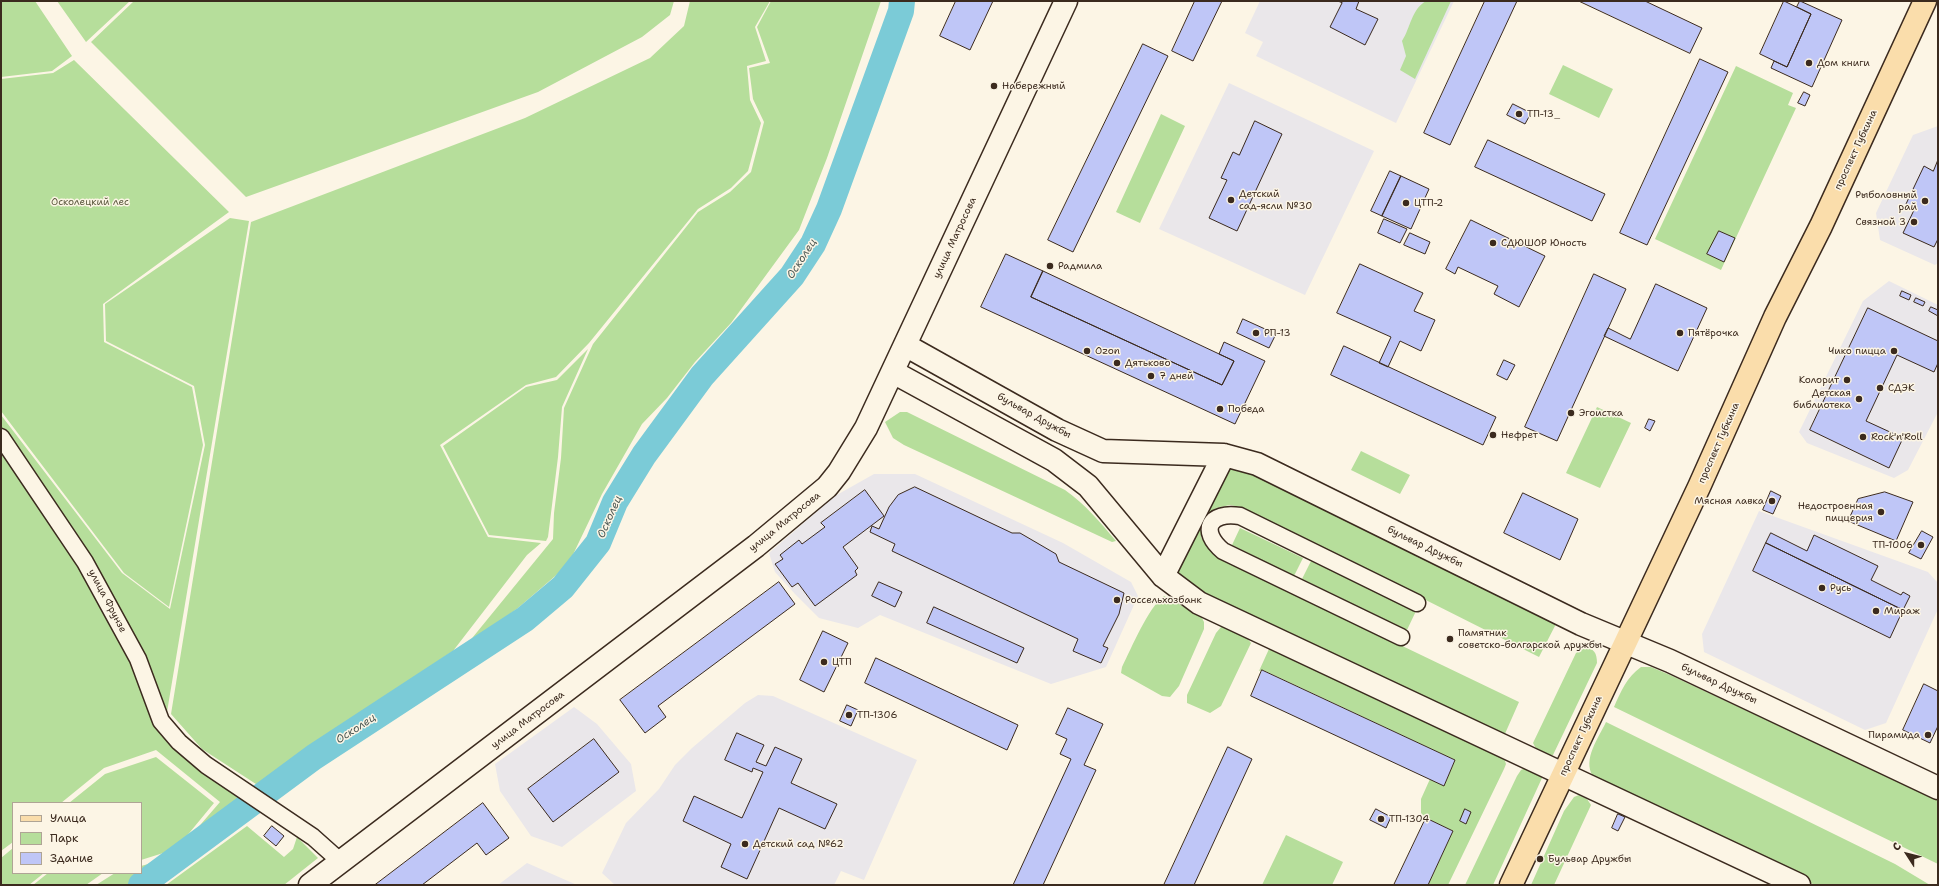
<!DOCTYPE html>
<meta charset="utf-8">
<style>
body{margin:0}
#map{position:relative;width:1939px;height:886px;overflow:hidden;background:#fcf5e5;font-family:"Shantell Sans",sans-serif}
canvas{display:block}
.frame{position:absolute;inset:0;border:2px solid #3b2a1e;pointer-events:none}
.legend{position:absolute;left:12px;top:802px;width:130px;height:72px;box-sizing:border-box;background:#fcf5e5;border:1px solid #afa495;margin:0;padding:5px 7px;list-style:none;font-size:12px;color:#3b2a1e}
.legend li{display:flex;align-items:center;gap:8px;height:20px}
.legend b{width:20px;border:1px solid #afa495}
.north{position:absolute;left:1887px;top:834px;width:40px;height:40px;-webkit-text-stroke:3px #fcf5e5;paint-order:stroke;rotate:306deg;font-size:11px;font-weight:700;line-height:16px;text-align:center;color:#3b2a1e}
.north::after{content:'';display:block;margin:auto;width:14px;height:18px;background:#3b2a1e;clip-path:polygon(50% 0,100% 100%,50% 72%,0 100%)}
</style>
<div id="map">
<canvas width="1939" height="886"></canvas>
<div class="frame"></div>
<ul class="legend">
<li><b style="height:5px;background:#faddab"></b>Улица</li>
<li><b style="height:11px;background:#b6de9b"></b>Парк</li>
<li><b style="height:11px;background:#bfc6f7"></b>Здание</li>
</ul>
<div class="north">С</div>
</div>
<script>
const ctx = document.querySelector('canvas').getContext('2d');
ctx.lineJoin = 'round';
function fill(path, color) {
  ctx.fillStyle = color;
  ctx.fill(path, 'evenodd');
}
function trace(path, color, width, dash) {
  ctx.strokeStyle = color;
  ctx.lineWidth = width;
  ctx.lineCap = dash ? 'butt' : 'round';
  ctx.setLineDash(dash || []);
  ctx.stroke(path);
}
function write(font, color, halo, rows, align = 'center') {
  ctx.font = font + ' "Shantell Sans",sans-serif';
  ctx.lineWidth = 3;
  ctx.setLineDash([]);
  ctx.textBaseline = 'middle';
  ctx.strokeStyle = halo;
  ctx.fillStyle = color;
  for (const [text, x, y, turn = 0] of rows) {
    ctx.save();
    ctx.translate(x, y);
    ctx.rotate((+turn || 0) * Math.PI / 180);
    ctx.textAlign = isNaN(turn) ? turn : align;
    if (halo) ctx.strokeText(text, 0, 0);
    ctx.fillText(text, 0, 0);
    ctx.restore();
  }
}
const built = new Path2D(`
 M1260 1H1454L1396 123 1256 56 1263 42 1245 33Z
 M1229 83 1374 151 1305 295 1159 229Z
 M1938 126V263L1935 265 1880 240 1876 213 1913 135Z
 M1889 281 1938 305V412L1908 470 1894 478 1807 443 1799 432 1863 301Z
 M874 474H915L1063 543 1131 582 1138 596 1106 667 1051 684 880 615 858 628 819 618 795 594 775 572 769 553 835 496Z
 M1759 511 1928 572 1938 583V609L1886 723 1865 730 1704 652 1702 634Z
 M758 695 773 696 917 760 864 880 841 871 834 885H615L602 873 626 823 659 789 675 765 692 748 745 703Z
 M574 707 597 724 631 764 636 791 562 847 531 836 500 791 495 764Z
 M527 863 577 885H498Z`);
const green = new Path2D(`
 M1 1H35L72 56 52 71 1 77Z
 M57 1H130L86 42Z
 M134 1H674L670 15 642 37 538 92 246 197 91 42Z
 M690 1H770L755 27 766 61 747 66 750 100 761 123 748 171 731 188 698 209 589 343 556 377 526 385 440 445 488 537 541 543 527 555 453 651 295 757 259 786 202 749 171 714 251 222 525 118 650 58 684 26Z
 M771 1H881L827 158 799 230 731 323 695 362 667 398 642 424 602 494 568 565 518 608 464 648 553 539 554 513 561 458 564 408 593 344 698 212 730 192 751 172 764 122 753 99 749 68 770 63 757 27Z
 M1426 1H1451L1415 79 1400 70 1406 56 1402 41C1411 27 1411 10 1426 1Z
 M74 60 229 212 103 304 104 342 192 387 203 445 169 607 124 573 1 411V79L53 73Z
 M1563 65 1613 89 1599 118 1549 94Z
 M1736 66 1793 93 1788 105 1796 108 1721 270 1655 239Z
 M1161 114 1185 126 1140 223 1116 212Z
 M230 218 249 221 166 718 201 753 257 789 182 846 220 802 156 750 104 768 61 803H13V842L1 851V415L122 573 170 609 205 445 194 386 106 341 105 304Z
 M588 349 562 407 558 457 548 537 546 541 489 535 443 446 526 387 557 380Z
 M1597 407 1631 423 1600 488 1566 473Z
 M900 412H907L1065 490C1085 504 1100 522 1116 541L1112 542 904 445 893 438 885 422Z
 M1361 451 1410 475 1400 494 1351 470Z
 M1225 467 1235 468 1256 476 1557 622 1539 657 1241 507 1230 505 1216 508 1205 521 1201 537 1208 548 1217 557 1519 702 1504 736 1199 592 1172 570Z
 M1240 528 1303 558 1294 576 1232 545Z
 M1311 561 1416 611 1407 630 1302 579Z
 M1164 596 1201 616 1204 622V629L1179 686 1170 697 1162 696 1121 673 1122 667C1132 647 1148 608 1164 596Z
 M1221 627C1232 626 1245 634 1251 643L1221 706 1210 713 1187 703V695L1216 633Z
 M1273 648 1503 755 1506 764 1504 769 1448 885H1428L1453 831 1426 818 1421 813V799L1430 779 1444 786 1455 760 1263 670 1259 671 1269 649Z
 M1584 648C1594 648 1597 653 1597 663L1553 755C1542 755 1538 753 1533 743L1576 653Z
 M1641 667H1651L1670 675 1938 800V864L1614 707C1621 691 1627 677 1641 667Z
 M1606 722 1895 864 1930 885H1815L1604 784C1601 782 1596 779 1593 776 1582 760 1599 737 1606 722Z
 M156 757 214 803 176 849 141 860V803H69L105 774Z
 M1525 768 1541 774 1542 778 1493 885H1465L1517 776 1521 770Z
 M1579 795 1587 799 1591 805 1554 885H1531L1564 811 1574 797Z
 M247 826 284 857 293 849 297 837 318 858 284 885H166Z
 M1286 835 1343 862 1332 885H1262Z
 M13 848V873H44L29 885H1V858Z
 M166 859 127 885H96L115 873H141V866Z
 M48 873H103L86 885H33Z`);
const river = new Path2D(`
 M141 885 314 757 525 619 563 587 598 543 615 502 644 455 702 376 792 276 813 244 829 209 901 11 902 1`);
const building = new Path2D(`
 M956 1H993L970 50 940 36Z
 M1195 1H1222L1193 61 1172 51Z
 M1338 1H1359L1356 9 1378 19 1365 45 1330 27 1342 3Z
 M1485 1H1517L1450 145 1424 133Z
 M1579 1H1645L1702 28 1690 53Z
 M1784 1 1811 14 1787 67 1760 54Z
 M1800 1 1842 20 1812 87 1771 68 1774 61 1787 67 1811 14 1797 7Z
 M1143 44 1168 56 1073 252 1048 240Z
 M1700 59 1728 72 1647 245 1620 233Z
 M1804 92 1810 95 1805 106 1798 103Z
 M1513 104 1531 113 1525 124 1507 115Z
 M1255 121 1282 134 1237 231 1209 218 1227 180 1221 178 1233 152 1239 155Z
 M1488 140 1605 194 1592 221 1475 167Z
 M1938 160V239L1934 247 1903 233 1915 208 1906 204 1924 166 1933 171Z
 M1390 171 1401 176 1382 216 1371 211Z
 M1401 176 1429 189 1411 229 1382 216Z
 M1384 219 1407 229 1400 243 1378 233Z
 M1471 220 1545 256 1519 307 1494 294 1498 286 1458 267 1455 274 1446 269Z
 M1719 231 1735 238 1724 262 1707 254Z
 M1410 233 1430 242 1425 254 1404 245Z
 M1006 254 1043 271 1031 297 1222 385 1234 361 1219 354 1224 342 1265 361 1235 424 981 307Z
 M1360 264 1423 293 1414 311 1435 320 1421 351 1400 341 1388 367 1379 363 1391 337 1337 313Z
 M1043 271 1234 361 1222 385 1031 297Z
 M1594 274 1626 289 1557 441 1525 427Z
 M1656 284 1707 308 1678 371 1604 336 1608 328 1630 339Z
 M1902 291 1911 295 1909 300 1900 296Z
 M1916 298 1925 302 1923 306 1914 302Z
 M1931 307 1938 310V316L1929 311Z
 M1868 308 1938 341V363L1934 372 1897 355 1866 421 1903 438 1889 468 1810 430Z
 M1243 319 1276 334 1269 348 1237 333Z
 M1344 346 1496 417 1483 445 1331 375Z
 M1504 360 1515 365 1507 380 1497 375Z
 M1649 419 1655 421 1650 431 1645 428Z
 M915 487 1012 533H1020L1056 554 1059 562 1124 593 1119 614 1103 646 1108 648 1101 663 1073 651 1078 639 892 551 895 544 870 532 872 526 879 529 889 507 898 495Z
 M865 490 884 516 843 547 858 568 855 571 857 575 815 606 798 583 792 587 775 564 783 559 780 555 799 540 802 544 825 527 821 523Z
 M1771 491 1781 496 1773 514 1763 510Z
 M1885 492 1913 502 1896 541 1848 521 1858 499Z
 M1523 493 1578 519 1560 560 1504 533Z
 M1922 531 1933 537 1921 559 1909 553Z
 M1771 533 1807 551 1814 535 1878 566 1871 580 1901 595 1903 592 1910 596 1903 610 1766 543Z
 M1766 543 1903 610 1890 638 1753 571Z
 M779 582 795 604 658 706 666 717 645 733 620 700Z
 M879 582 902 592 895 607 872 596Z
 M934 607 1024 648 1017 663 927 623Z
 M823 631 848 643 824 692 800 680Z
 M876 658 1018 725 1007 750 865 683Z
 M1262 670 1455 760 1444 786 1251 696Z
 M1924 684 1938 691V726L1930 743 1903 730Z
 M847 705 858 710 851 726 840 721Z
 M1068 708 1103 724 1084 765 1096 770 1043 885H1013L1071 759 1060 754 1067 739 1056 734Z
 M737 733 764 745 756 762 766 766 775 747 802 759 791 783 837 804 825 829 779 808 747 879 721 867 731 844 683 821 694 796 742 818 763 772 753 768 752 772 725 760Z
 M594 739 619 772 553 822 528 789Z
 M1228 747 1252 759 1194 885H1164Z
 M483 803 509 838 486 855 477 843 422 885H375Z
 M1376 809 1391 817 1386 828 1370 820Z
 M1465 809 1471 812 1466 824 1460 821Z
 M1618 814 1625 817 1618 831 1612 828Z
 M1426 818 1453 831 1428 885H1394Z
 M272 826 284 836 276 846 264 836Z`);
const street = new Path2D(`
 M1 437 85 562 138 659 161 721 179 742 206 765 313 837 341 862
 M1401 637 1223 551C1199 531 1209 511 1240 516L1417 603`);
const secondary = new Path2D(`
 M905 345 1057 430 1103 451 1224 455 1257 464 1581 624 1670 661 1938 788
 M893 372 1054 460 1088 486 1163 576 1199 603 1799 885
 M1163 576 1224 455
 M310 885 756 546 827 487 839 472 866 428 1066 1`);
const primary = new Path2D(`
 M1511 885 1699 487 1775 317 1821 226 1925 1`);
const markers = [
 [1809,63,4,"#3b2a1e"],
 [994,86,4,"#3b2a1e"],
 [1519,114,4,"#3b2a1e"],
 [1231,200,4,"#3b2a1e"],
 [1925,201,4,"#3b2a1e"],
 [1406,203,4,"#3b2a1e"],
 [1914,222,4,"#3b2a1e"],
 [1493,243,4,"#3b2a1e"],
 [1050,266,4,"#3b2a1e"],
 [1256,333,4,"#3b2a1e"],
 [1680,333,4,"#3b2a1e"],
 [1087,351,4,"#3b2a1e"],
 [1894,351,4,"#3b2a1e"],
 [1117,363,4,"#3b2a1e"],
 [1151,376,4,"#3b2a1e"],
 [1847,380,4,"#3b2a1e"],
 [1880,388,4,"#3b2a1e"],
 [1859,399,4,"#3b2a1e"],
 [1220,409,4,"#3b2a1e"],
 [1571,413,4,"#3b2a1e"],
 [1493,435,4,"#3b2a1e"],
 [1863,437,4,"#3b2a1e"],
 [1772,501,4,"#3b2a1e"],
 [1881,512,4,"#3b2a1e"],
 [1921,545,4,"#3b2a1e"],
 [1822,588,4,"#3b2a1e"],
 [1117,600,4,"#3b2a1e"],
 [1876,611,4,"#3b2a1e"],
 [1450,639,4,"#3b2a1e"],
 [824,662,4,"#3b2a1e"],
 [849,715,4,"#3b2a1e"],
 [1928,735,4,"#3b2a1e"],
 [1381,819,4,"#3b2a1e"],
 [745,844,4,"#3b2a1e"],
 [1540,859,4,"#3b2a1e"]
];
const poiNames = [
 ["Дом книги",1817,63],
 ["Набережный",1002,86],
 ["ТП-13_",1527,114],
 ["Детский",1239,194],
 ["сад-ясли №30",1239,206],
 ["Рыболовный",1917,195,"right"],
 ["рай",1917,207,"right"],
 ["ЦТП-2",1414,203],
 ["Связной 3",1906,222,"right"],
 ["СДЮШОР Юность",1501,243],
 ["Радмила",1058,266],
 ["РП-13",1264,333],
 ["Пятёрочка",1688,333],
 ["Ozon",1095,351],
 ["Чико пицца",1886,351,"right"],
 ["Дятьково",1125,363],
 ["7 дней",1159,376],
 ["Колорит",1839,380,"right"],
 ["СДЭК",1888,388],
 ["Детская",1851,393,"right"],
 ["библиотека",1851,405,"right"],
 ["Победа",1228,409],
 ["Эгоистка",1579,413],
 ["Нефрет",1501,435],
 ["Rock'n'Roll",1871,437],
 ["Мясная лавка",1764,501,"right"],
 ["Недостроенная",1873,506,"right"],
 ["пиццерия",1873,518,"right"],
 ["ТП-1006",1913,545,"right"],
 ["Русь",1830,588],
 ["Россельхозбанк",1125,600],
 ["Мираж",1884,611],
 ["Памятник",1458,633],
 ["советско-болгарской дружбы",1458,645],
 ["ЦТП",832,662],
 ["ТП-1306",857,715],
 ["Пирамида",1920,735,"right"],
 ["ТП-1304",1389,819],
 ["Детский сад №62",753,844],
 ["Бульвар Дружбы",1548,859]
];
const streetNames = [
 ["проспект Губкина",1856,150,-65],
 ["улица Матросова",955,238,-65],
 ["бульвар Дружбы",1034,416,29],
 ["проспект Губкина",1719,443,-66],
 ["улица Матросова",785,522,-39],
 ["бульвар Дружбы",1425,547,26],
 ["улица Фрунзе",107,601,62],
 ["бульвар Дружбы",1719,684,25],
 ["улица Матросова",528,720,-37],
 ["проспект Губкина",1581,736,-65]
];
const parkNames = [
 ["Осколецкий лес",90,202]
];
const waterNames = [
 ["Осколец",802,259,-57],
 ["Осколец",610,517,-66],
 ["Осколец",356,729,-33]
];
fill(built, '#eae7ea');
fill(green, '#b6de9b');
trace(river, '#7bcbd7', 26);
fill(building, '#bfc6f7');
trace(building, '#3b2a1e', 1);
trace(street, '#3b2a1e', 19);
trace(secondary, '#3b2a1e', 25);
trace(primary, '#3b2a1e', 25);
trace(street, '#fcf5e5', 16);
trace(secondary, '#fcf5e5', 22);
trace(primary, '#faddab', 22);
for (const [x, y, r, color] of markers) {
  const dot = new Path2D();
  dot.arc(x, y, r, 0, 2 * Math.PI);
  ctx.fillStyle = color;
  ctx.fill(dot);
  trace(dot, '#fcf5e5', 1.5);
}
write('10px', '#3b2a1e', '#fcf5e5', poiNames, 'left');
write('10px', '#3b2a1e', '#fcf5e5', streetNames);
write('10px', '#5a573d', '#fcf5e5', parkNames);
write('italic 11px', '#4e5a56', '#fcf5e5', waterNames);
</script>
